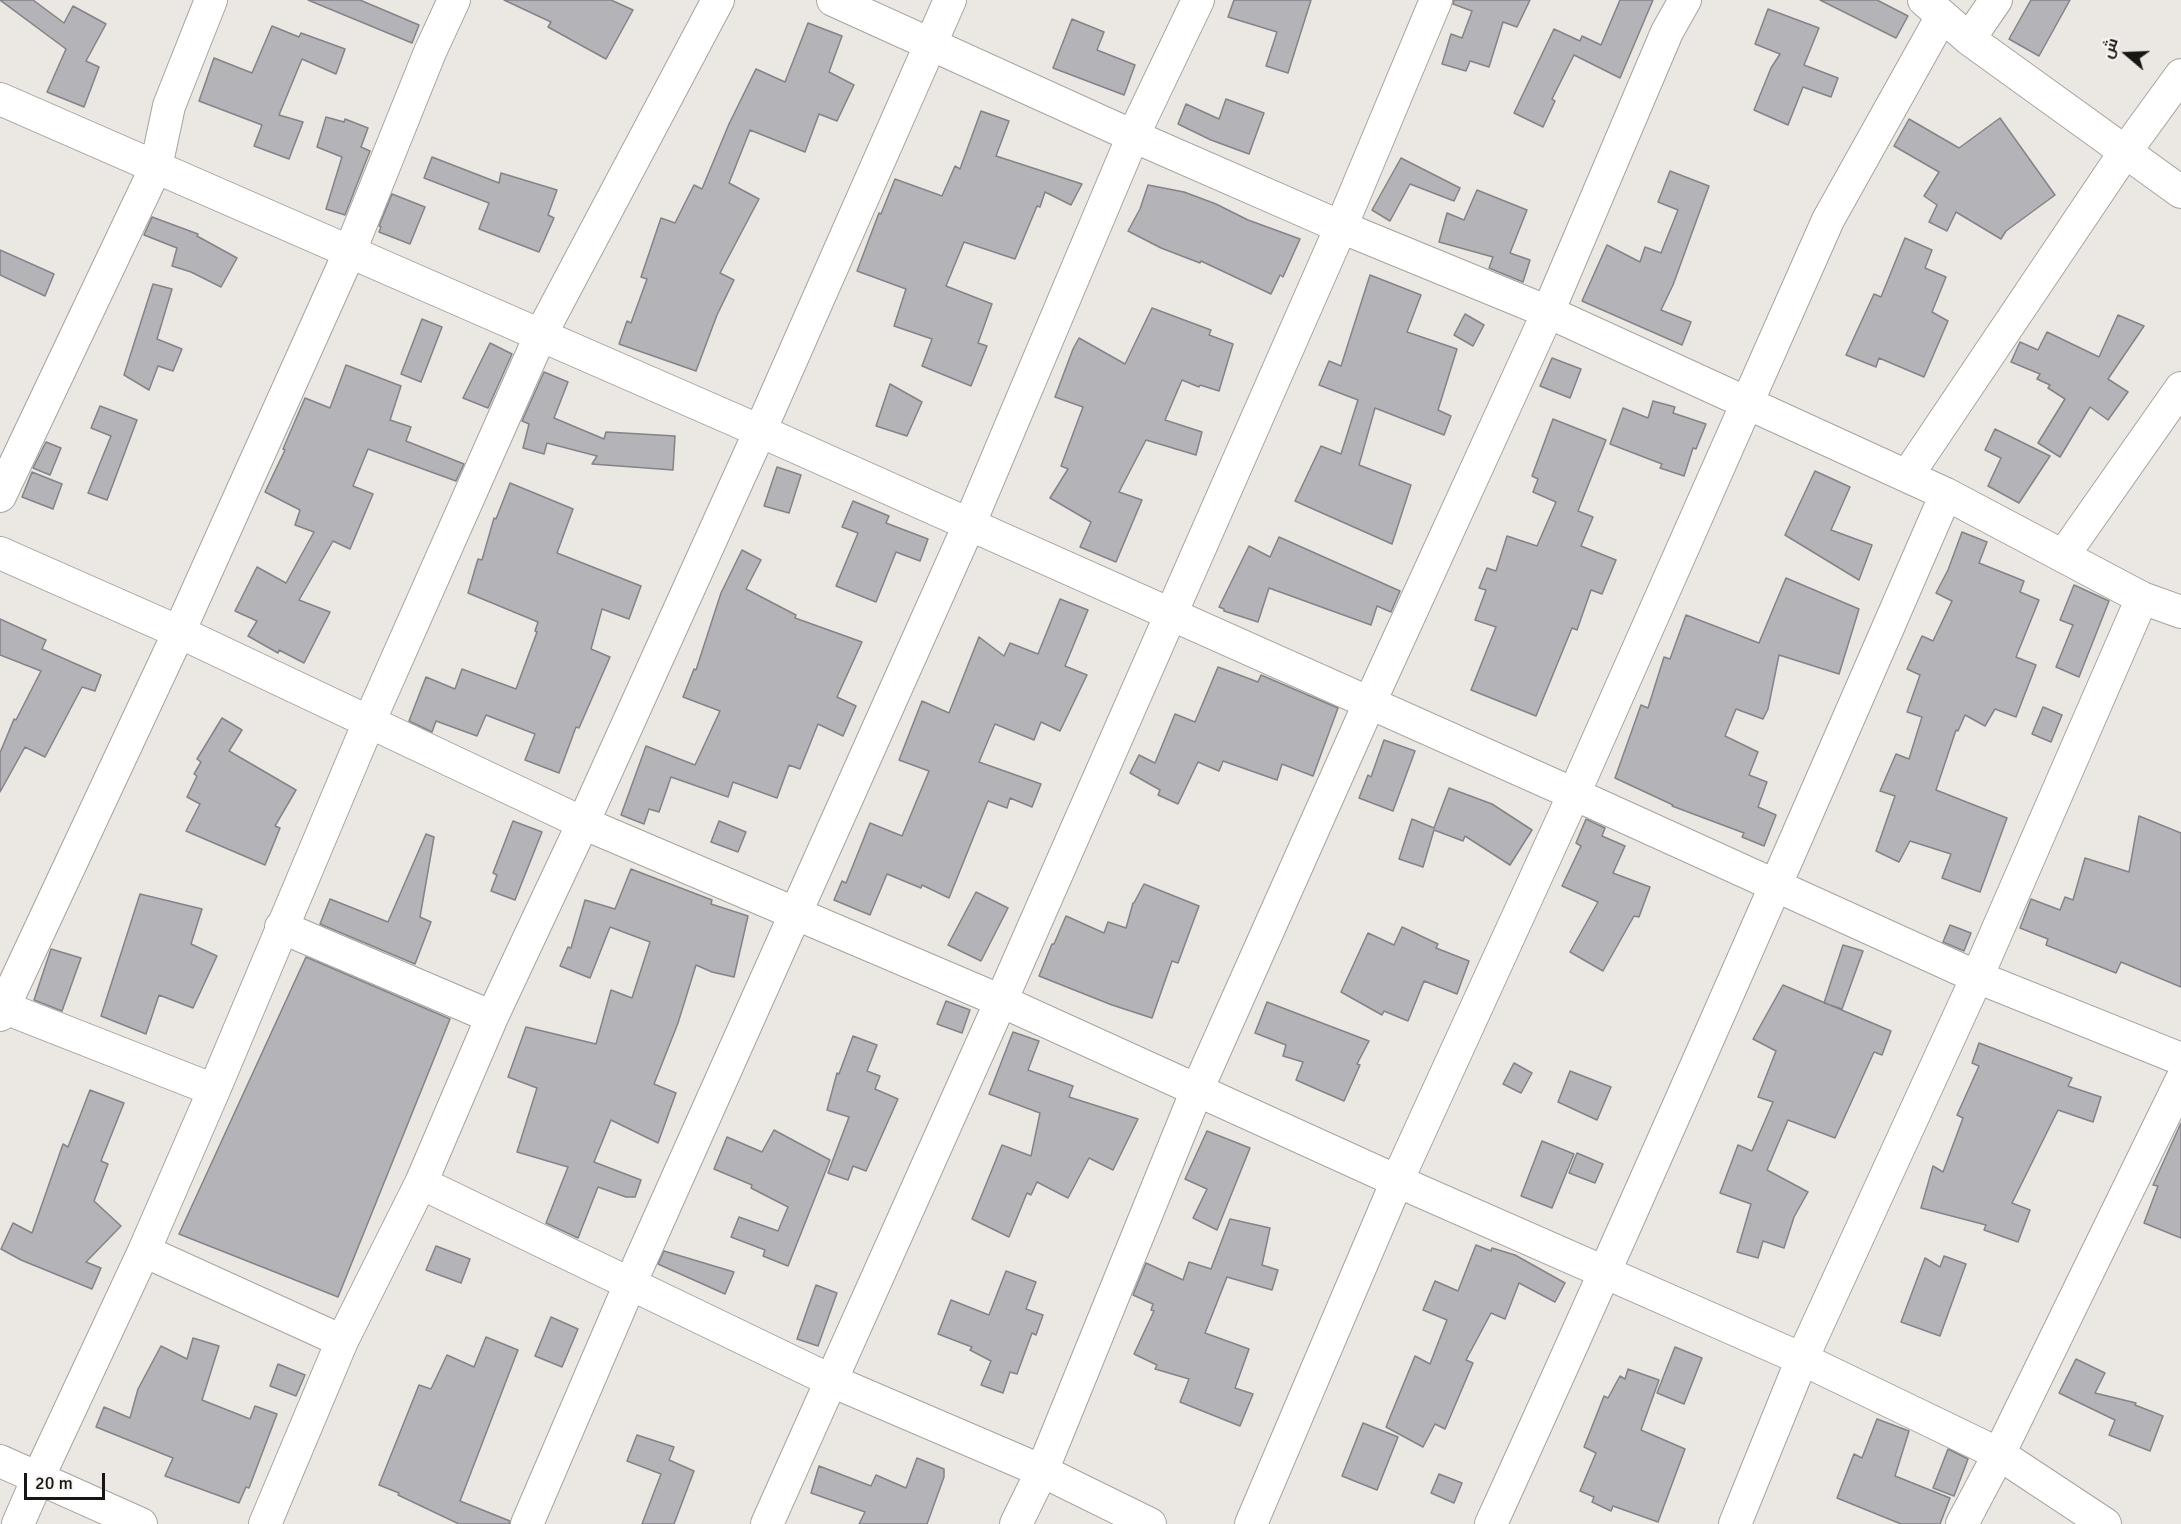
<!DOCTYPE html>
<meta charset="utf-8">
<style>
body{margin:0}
#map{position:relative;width:2181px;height:1524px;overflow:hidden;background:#ebe7e2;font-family:Signika,Cairo,sans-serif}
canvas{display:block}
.north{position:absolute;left:2097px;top:24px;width:60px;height:60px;-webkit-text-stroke:4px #f8f4ef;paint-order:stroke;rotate:289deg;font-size:16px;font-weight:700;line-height:24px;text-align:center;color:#181615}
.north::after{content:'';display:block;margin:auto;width:21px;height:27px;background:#181615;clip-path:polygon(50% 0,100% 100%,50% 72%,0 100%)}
.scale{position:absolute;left:24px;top:1473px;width:81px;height:27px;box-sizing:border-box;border:3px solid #181615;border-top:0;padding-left:8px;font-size:18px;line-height:21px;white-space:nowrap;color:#181615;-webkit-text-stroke:4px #f8f4ef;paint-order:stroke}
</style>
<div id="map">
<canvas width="2181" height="1524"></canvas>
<div class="north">ش</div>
<div class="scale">20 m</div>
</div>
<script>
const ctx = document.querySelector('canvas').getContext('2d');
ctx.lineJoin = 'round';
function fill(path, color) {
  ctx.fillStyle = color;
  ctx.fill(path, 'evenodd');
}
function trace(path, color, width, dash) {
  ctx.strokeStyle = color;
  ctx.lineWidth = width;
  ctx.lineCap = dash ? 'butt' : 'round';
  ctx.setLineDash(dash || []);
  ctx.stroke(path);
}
const building = new Path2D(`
 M0 0H33L64 23 73 6 106 24 86 61 99 67 84 107 47 92 66 49Z
 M308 0H360L419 25 412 43Z
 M504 0H611L633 10 606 59 548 27 551 22Z
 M1234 0H1311L1288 73 1266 66 1277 32 1228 17Z
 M1454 0H1530L1517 27 1503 22 1489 67 1470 61 1466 71 1442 64 1451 34 1462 38 1472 11 1453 4Z
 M1620 0H1653L1620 78 1574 55 1552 99 1555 101 1543 127 1514 113 1554 29 1580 41 1582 36 1601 45Z
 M1820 0H1877L1908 16 1896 38Z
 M2031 0H2070L2039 56 2009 39Z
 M1768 9 1819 28 1804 65 1838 78 1831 97 1803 87 1788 125 1754 110 1771 68 1780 54 1755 44Z
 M1072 19 1104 32 1097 50 1135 65 1124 95 1053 68Z
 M808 23 842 36 829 72 854 85 837 121 819 114 805 152 750 130 729 183 759 199 720 273 734 280 717 315 696 371 619 344 627 321 631 323 647 279 641 277 661 218 675 223 694 185 702 189 729 124 756 69 785 82Z
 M272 26 299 37 301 33 345 49 336 74 302 59 279 115 303 122 289 159 254 146 262 125 199 101 214 58 252 73Z
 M1226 99 1264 113 1249 154 1211 140 1178 124 1186 104 1219 119Z
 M981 111 1009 121 996 156 1082 184 1071 205 1045 192 1040 207 1037 206 1015 259 964 242 946 286 992 304 978 343 987 346 971 386 922 366 932 339 894 326 906 289 857 271 879 213 881 214 895 179 942 196 955 166 960 169Z
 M326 117 344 122 345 119 368 128 361 147 370 151 345 215 326 209 342 157 317 147Z
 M2000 118 2055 195 2006 231 2001 239 1956 212 1947 231 1929 222 1937 205 1924 196 1939 172 1894 146 1909 119 1959 148Z
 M432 157 499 183 501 173 557 190 548 215 554 218 539 252 479 229 489 203 424 178Z
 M1401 158 1460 188 1454 201 1410 184 1390 221 1372 210Z
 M1670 171 1709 186 1673 285 1661 310 1691 322 1682 345 1582 301 1607 245 1640 262 1645 247 1661 253 1678 210 1658 202Z
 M1148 185 1184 192 1216 204 1248 220 1300 239 1283 277 1280 275 1271 294 1201 261 1200 263 1161 248 1128 231 1140 209Z
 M1477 190 1527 210 1510 253 1530 260 1523 282 1489 268 1493 257 1439 242 1447 213 1464 220Z
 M392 194 425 207 410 244 379 232 381 227 379 226Z
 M152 217 198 234 197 236 237 258 221 287 191 272 172 266 177 248 144 235Z
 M1905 238 1932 250 1925 268 1946 277 1932 312 1948 321 1924 377 1879 358 1876 367 1846 355 1874 294 1881 297Z
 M0 250 54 274 45 296 0 275Z
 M1370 275 1421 295 1407 332 1457 349 1438 410 1451 416 1444 435 1375 408 1359 465 1411 485 1392 544 1295 501 1321 446 1341 454 1358 400 1319 385 1329 361 1341 366Z
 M153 284 172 289 157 339 182 349 173 371 158 366 149 390 124 375Z
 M1152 308 1211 330 1209 335 1233 344 1219 391 1200 385 1199 387 1182 380 1165 420 1202 432 1196 455 1146 440 1119 492 1142 500 1116 562 1080 547 1091 522 1050 498 1068 469 1061 466 1083 407 1055 397 1073 349 1079 338 1125 364Z
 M1465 314 1484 325 1473 346 1454 335Z
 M2118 315 2144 326 2108 379 2128 392 2108 420 2090 407 2060 457 2038 443 2065 399 2048 388 2050 385 2037 379 2040 374 2011 362 2020 342 2038 350 2047 332 2099 357Z
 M422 319 442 327 421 382 401 374Z
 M490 343 512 354 488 408 463 398Z
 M1552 358 1581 369 1570 398 1540 386Z
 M346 365 401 386 390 420 411 427 406 441 464 464 456 481 368 449 353 486 373 494 350 549 333 541 299 600 330 612 304 663 279 650 278 653 248 636 257 621 235 611 257 567 286 583 314 532 295 525 300 510 265 492 285 450 283 449 305 398 330 408Z
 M544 372 568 382 554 418 604 439 606 432 675 436 673 470 592 464 597 456 547 443 544 454 523 448 529 424 522 421Z
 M890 384 922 402 907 436 876 426Z
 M1653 401 1675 407 1673 413 1706 424 1696 449 1693 448 1684 476 1660 468 1662 464 1610 444 1623 408 1648 418Z
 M100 406 137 420 107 500 88 493 111 436 91 428Z
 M1553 419 1606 440 1578 511 1593 517 1581 546 1616 560 1602 594 1591 590 1577 630 1572 628 1536 716 1471 690 1496 627 1475 620 1486 590 1479 588 1487 568 1496 571 1507 536 1537 546 1556 502 1533 492 1538 479 1532 476Z
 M1995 429 2050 456 2019 503 1988 486 2001 458 1985 450Z
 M46 442 61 448 50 475 33 468Z
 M777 467 801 475 789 513 764 506Z
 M1815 471 1850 487 1831 530 1872 545 1859 580 1785 535Z
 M32 472 62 484 53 509 22 497Z
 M510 483 573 509 557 553 641 586 629 619 602 609 591 649 610 657 579 728 576 727 559 773 525 760 535 734 486 715 477 736 436 721 432 732 409 721 426 677 455 689 462 669 516 689 537 632 535 631 538 622 468 593 478 559 482 560 494 518 496 519Z
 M853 501 889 516 886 523 928 539 920 561 896 552 876 602 836 586 858 533 842 527Z
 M1962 532 1987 542 1979 563 2024 581 2020 592 2039 600 2016 657 2036 665 2016 717 1995 709 1985 726 1965 715 1958 731 1956 730 1936 790 2007 818 1980 892 1942 878 1951 854 1910 841 1899 862 1876 851 1895 796 1880 791 1896 754 1909 759 1922 717 1907 712 1920 675 1907 669 1922 636 1933 641 1952 601 1936 593 1948 570Z
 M1279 537 1400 591 1391 612 1377 606 1371 625 1269 588 1258 622 1224 611V609L1219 607 1249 546 1270 557Z
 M742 550 761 560 746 589 796 615 795 618 862 642 837 697 856 706 843 736 818 724 800 769 789 765 777 798 733 782 728 797 671 777 659 812 649 809 644 824 621 815 646 746 695 765 720 711 683 697 694 669 696 670 721 593Z
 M1786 578 1859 609 1839 674 1779 655 1768 709 1763 719 1736 709 1725 736 1758 752 1749 775 1767 782 1758 807 1776 815 1764 846 1742 837 1744 833 1672 806 1673 805 1615 778 1641 705 1648 708 1664 657 1670 659 1686 615 1759 643Z
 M2074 585 2109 601 2079 677 2056 667 2073 625 2060 620Z
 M1060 599 1088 610 1065 666 1087 675 1060 731 1041 722 1034 740 995 724 979 762 1041 784 1032 807 1010 798 1007 808 988 801 949 898 922 885 921 888 887 874 870 915 834 900 842 881 846 883 870 823 902 836 929 771 899 760 922 701 949 713 979 637 1004 656 1010 643 1038 654Z
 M0 619 46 640 42 649 101 675 95 691 82 687 45 757 25 747 0 792V753L14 719 16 720 41 671 0 655Z
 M1218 667 1258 682 1261 675 1338 708 1313 776 1282 764 1277 780 1223 761 1219 771 1198 762 1178 804 1158 795 1160 790 1130 773 1139 755 1155 763 1175 714 1195 722Z
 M2043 707 2062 715 2051 742 2032 734Z
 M222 718 242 730 229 751 296 790 275 826 280 828 265 865 186 831 200 804 187 797 197 776 194 774 201 762 197 759Z
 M1384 740 1415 751 1393 811 1359 798 1368 775 1371 777Z
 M1449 788 1492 804 1532 830 1510 865 1465 836 1463 841 1434 830 1423 867 1399 859 1412 819 1434 828Z
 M2139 816 2181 833V987L2121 962 2116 973 2046 945 2048 939 2020 928 2031 899 2060 910 2065 897 2073 900 2085 858 2129 872Z
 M1586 819 1605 828 1602 836 1625 846 1613 873 1650 887 1639 917 1634 916 1603 971 1570 952 1598 902 1562 886 1581 846 1576 843Z
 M513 821 542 832 515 900 491 891 497 875 493 873Z
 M719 821 746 832 738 852 711 842Z
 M426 834 434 837 420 917 431 922 415 964 320 924 330 899 388 922Z
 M631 869 712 900 711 904 748 916 734 977 712 972 696 965 678 1023 654 1084 676 1093 658 1143 611 1120 594 1162 641 1180 635 1197H626L598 1187 578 1238 546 1223 568 1167 517 1152 537 1088 508 1077 526 1027 596 1044 611 990 632 998 650 942 610 927 590 978 560 966 568 947 571 948 585 900 615 909Z
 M1144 884 1199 906 1178 963 1172 961 1152 1018 1112 1005 1039 976 1052 944H1054L1066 916 1104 933 1108 922 1126 928 1133 903H1134Z
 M976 892 1008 908 981 961 948 945Z
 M140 894 202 909 191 944 217 956 193 1008 159 995 146 1034 101 1016Z
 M1950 925 1971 933 1964 951 1943 942Z
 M1402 927 1438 944 1436 948 1469 961 1457 994 1424 981 1408 1021 1384 1011 1382 1015 1341 992 1368 933 1394 945Z
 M1843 945 1863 951 1842 1009 1824 1003Z
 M51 949 81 958 62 1011 34 1000Z
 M306 957 450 1019 338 1297 179 1234Z
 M1783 985 1891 1031 1882 1055 1874 1052 1835 1138 1788 1120 1767 1170 1808 1192 1794 1217 1784 1248 1763 1241 1758 1258 1737 1252 1751 1204 1720 1193 1738 1145 1752 1151 1773 1102 1758 1097 1776 1051 1753 1039Z
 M946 1001 970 1010 962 1033 937 1024Z
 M1267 1002 1369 1041 1357 1064 1360 1065 1344 1101 1296 1080 1303 1062 1283 1056 1286 1045 1255 1033Z
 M1013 1032 1039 1041 1028 1070 1073 1086 1069 1097 1138 1119 1113 1170 1089 1158 1068 1198 1037 1182 1031 1195 1027 1193 1009 1237 972 1219 1002 1145 1031 1156 1040 1113 989 1094Z
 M853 1036 877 1045 867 1071 880 1076 875 1089 898 1099 866 1171 853 1166 848 1180 828 1173 849 1117 827 1110 837 1073 839 1074Z
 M1979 1043 2072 1078 2068 1086 2101 1097 2093 1122 2058 1110 2012 1203 2030 1210 2018 1242 1984 1230 1986 1225 1921 1208 1933 1166 1943 1172 1963 1118 1957 1115 1979 1066 1972 1063Z
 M1514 1063 1532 1073 1521 1093 1503 1084Z
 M1570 1071 1611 1087 1597 1120 1558 1102Z
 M90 1090 124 1103 101 1161 108 1164 94 1201 121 1226 86 1262 101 1268 92 1289 21 1260 1 1249 13 1223 32 1233 63 1144 68 1147Z
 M2181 1123V1238L2144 1223 2158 1186 2153 1185Z
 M774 1130 830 1160 788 1266 763 1256 765 1250 731 1237 739 1217 778 1231 788 1207 751 1188 752 1185 714 1169 727 1137 762 1152Z
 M1207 1131 1250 1148 1217 1230 1193 1218 1207 1189 1185 1179Z
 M1542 1141 1574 1154 1552 1208 1521 1196Z
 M1577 1153 1603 1164 1595 1183 1569 1173Z
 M1230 1219 1270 1228 1262 1265 1278 1270 1272 1290 1227 1277 1205 1333 1249 1349 1235 1388 1253 1394 1240 1426 1180 1402 1189 1379 1155 1369 1157 1365 1134 1354 1154 1311 1151 1310 1153 1304 1133 1295 1146 1263 1183 1280 1189 1262 1211 1269Z
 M1476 1245 1491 1251 1492 1248 1515 1255 1565 1283 1555 1302 1519 1283 1505 1319 1491 1313 1466 1360 1473 1363 1445 1429 1435 1424 1423 1447 1386 1427 1415 1356 1430 1364 1447 1320 1423 1310 1435 1281 1458 1291Z
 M436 1246 470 1259 461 1283 426 1270Z
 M664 1251 734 1272 725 1294 658 1264Z
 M1944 1256 1966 1264 1940 1336 1901 1322 1925 1258 1940 1267Z
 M1006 1271 1036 1282 1026 1309 1043 1315 1036 1335 1032 1333 1017 1374 1010 1372 1003 1393 981 1385 991 1361 970 1350 972 1347 938 1334 951 1300 989 1315Z
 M816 1285 837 1293 818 1346 797 1339Z
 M551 1317 578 1329 562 1367 535 1356Z
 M486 1337 518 1350 460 1501 510 1521 509 1524H459L398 1495 399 1493 379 1485 419 1385 431 1389 447 1355 474 1367Z
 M193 1338 219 1346 202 1400 250 1419 255 1406 277 1414 249 1488 246 1487 239 1503 165 1476 173 1458 96 1427 104 1407 130 1418 138 1389 161 1346 187 1359Z
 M1675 1347 1702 1358 1684 1404 1657 1393Z
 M2076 1359 2105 1373 2095 1393 2136 1403 2135 1405 2163 1416 2150 1451 2109 1435 2115 1420 2059 1393Z
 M278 1364 305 1375 296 1396 270 1386Z
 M1628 1369 1659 1380 1641 1430 1685 1449 1658 1522 1613 1506 1611 1511 1592 1502 1594 1497 1580 1491 1596 1453 1584 1447 1604 1396 1608 1398 1620 1376 1625 1379Z
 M1877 1419 1909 1431 1895 1476 1950 1498 1940 1524H1901L1837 1498 1854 1454 1862 1458Z
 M1363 1423 1398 1437 1377 1490 1342 1476Z
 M637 1435 674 1447 669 1460 694 1471 674 1524H642L661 1474 627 1461Z
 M1948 1449 1968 1459 1954 1496 1933 1488Z
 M917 1458 944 1469V1477L927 1524H859L865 1512 811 1493 819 1466 871 1486 876 1475 906 1488Z
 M1439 1474 1462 1483 1454 1503 1431 1493Z`);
const street = new Path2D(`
 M833 0 1133 136 1341 227 1548 312 1946 494 2142 598 2181 612
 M1924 0 1969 39 2181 192
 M1969 39 1996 0
 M0 99 760 431 1574 794 1977 977 2181 1059
 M1907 476 2125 152 2181 75
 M0 496 156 167 169 106 211 0
 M0 553 179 632 583 823 1001 1001 1397 1181 1802 1359 1999 1454 2105 1524
 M2063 556 2181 388
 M281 927 492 1017
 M0 1006 214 1090
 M0 1015 179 632 350 251 430 52 454 0
 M421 1183 832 1381 1042 1471 1150 1524
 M144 1251 342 1341
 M0 1461 141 1524
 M18 1524 38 1478 144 1251 214 1090 369 722 541 334 718 0
 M265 1524 342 1341 421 1183 492 1017 583 823 760 431 950 0
 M527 1524 630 1284 969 525 1133 136 1198 0
 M767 1524 1001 1001 1341 227 1436 0
 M1016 1524 1042 1471 1197 1090 1369 704 1548 312 1667 32 1685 0
 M1251 1524 1397 1181 1574 794 1828 220 1942 16
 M1491 1524C1647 1182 1797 838 1946 494
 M1735 1524 1802 1359 1977 977 2142 598
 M1962 1524 1999 1454 2181 1081`);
fill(building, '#b4b3b8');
trace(building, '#848388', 1.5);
trace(street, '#a7a39f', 34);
trace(street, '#fff', 32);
</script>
